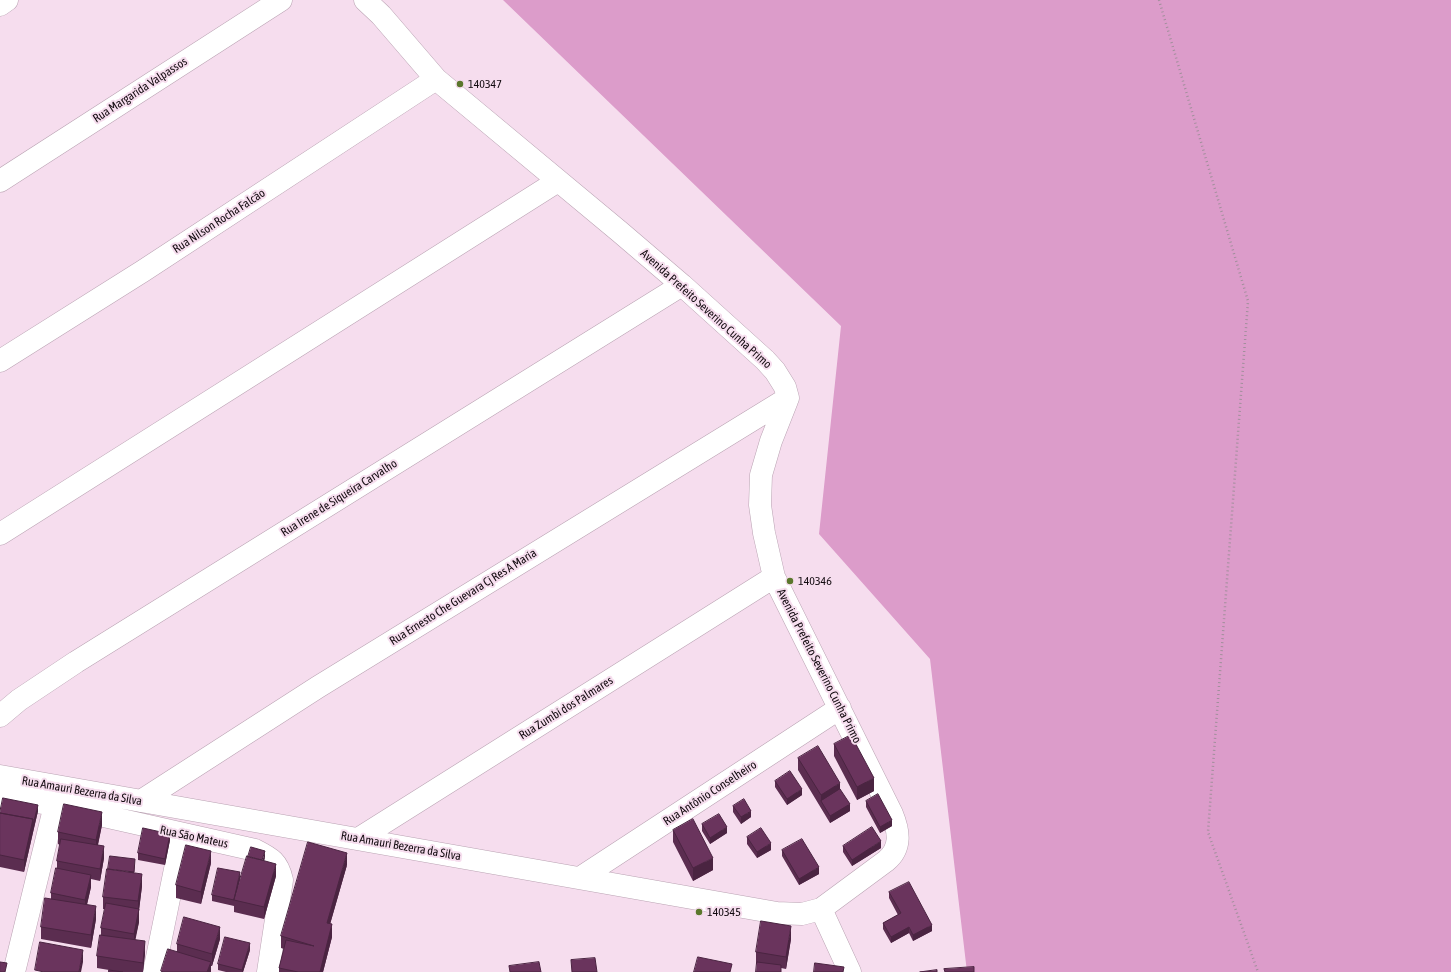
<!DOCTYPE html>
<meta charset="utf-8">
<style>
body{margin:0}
canvas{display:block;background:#f6ddee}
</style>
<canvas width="1451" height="972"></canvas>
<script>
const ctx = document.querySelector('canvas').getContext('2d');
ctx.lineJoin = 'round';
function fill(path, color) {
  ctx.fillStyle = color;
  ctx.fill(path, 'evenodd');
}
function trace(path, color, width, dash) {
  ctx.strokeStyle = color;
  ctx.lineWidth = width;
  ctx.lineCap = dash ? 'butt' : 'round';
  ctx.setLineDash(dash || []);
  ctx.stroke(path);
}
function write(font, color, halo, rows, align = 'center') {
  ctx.font = font + ' "Asap Condensed",sans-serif';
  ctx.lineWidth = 4;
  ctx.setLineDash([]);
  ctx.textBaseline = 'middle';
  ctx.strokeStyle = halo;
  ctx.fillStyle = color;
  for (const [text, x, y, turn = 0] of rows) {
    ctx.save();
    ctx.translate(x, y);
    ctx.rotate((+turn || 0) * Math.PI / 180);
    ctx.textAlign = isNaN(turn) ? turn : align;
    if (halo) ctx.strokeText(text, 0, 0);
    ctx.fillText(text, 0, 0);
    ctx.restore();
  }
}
const forest = new Path2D(`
 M503 0H1451V972H967L930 659 819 534 841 326Z`);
const path = new Path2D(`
 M1159 0 1248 301 1208 832 1258 972`);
const minor = new Path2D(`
 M0 5 7 0
 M0 181 281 0
 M0 361 143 271 436 79
 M0 534 558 181
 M0 716 19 700 76 662 682 285
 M0 776 777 913 802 914 821 909 886 861C902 848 899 831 892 814L774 577 764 533 760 505 761 475 771 441 788 398 785 387 775 371 765 360 682 285 620 232 436 79 381 15 365 0
 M0 796 55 805 255 850C271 858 278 862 282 880L268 972
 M141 801 318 687 788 398
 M358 839 774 577
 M580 878 840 708
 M821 909 850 972
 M14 972 55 805
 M154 972 182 835`);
const wall = new Path2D(`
 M834 744 874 791 857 800 834 756Z
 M798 758 840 789 850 811 830 823 798 770Z
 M775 781 802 795 787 805 775 787Z
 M866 801 892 826 880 833 866 807Z
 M733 806 751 817 741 824 733 812Z
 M38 811 24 872 0 867V813Z
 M702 824 727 833 710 844 702 831Z
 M102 825 98 845 104 858 100 881 91 879V887L87 905 96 919 91 948 41 939V927L51 899V893L57 868V861L60 845 58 844V832Z
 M673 830 713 870 693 881 673 842Z
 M747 837 771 850 757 858 747 844Z
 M170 840 165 865 138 860V853Z
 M843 846 881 848 852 866 843 852Z
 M782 850 819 874 799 885 782 856Z
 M265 857 264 861 276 876 264 919 234 912V904V906L212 901V895L240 879 238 887Z
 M211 863 201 904 176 898V885Z
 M135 865 134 873 142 886 139 909V922L135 939 145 953 143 972H109V970L97 968V956L101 935V928L105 909H103V897Z
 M347 865 330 924 332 937 323 972H279V968L284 949 281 948V936Z
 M889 892 932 931 913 941 909 933 891 943 883 929V923L898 915 889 898Z
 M220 939 212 966H211V972H161L177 951V944Z
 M791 939 786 969 781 968V972L756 964V952Z
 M250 950 243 972H226L218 970V964Z`);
const shadedWall = new Path2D(`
 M874 778V791L857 800V787Z
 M840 783V795L821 801V795Z
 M802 789V795L787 805V799Z
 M850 804V811L830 823V816Z
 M38 805V811L33 832V825Z
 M751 811V817L741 824V817Z
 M102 812V825L96 853V840Z
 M33 819V832L24 872V860Z
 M892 820V826L880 833V827Z
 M727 827V833L710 844V838Z
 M170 834V840L165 865V859Z
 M881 841V848L852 866V860Z
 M771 843V850L757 858V852Z
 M104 846V858L100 881V869Z
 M211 851V863L201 904V892Z
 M265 851V857L261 872V866Z
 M347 853V865L327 935V923Z
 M713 858V870L693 881V868Z
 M276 864V876L264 919V907Z
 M819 867V874L799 885V879Z
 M240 872V879L235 900H234V906V900Z
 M142 874V886L139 911V909V922L134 947V934L138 912V901Z
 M91 875V887L85 912V900Z
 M96 906V919L91 948V935Z
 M332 924V937L323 972H320Z
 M932 925V931L913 941V935Z
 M791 926V939L786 969V957Z
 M220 927V939L212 966V954Z
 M909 927V933L891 943V937Z
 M145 941V953L143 972V963Z
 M250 943V950L243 972H242V970Z
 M83 950V962L81 972H79Z
 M211 962V972H207Z`);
const building = new Path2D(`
 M851 735 874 778 857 787 834 744Z
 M818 746 840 783 821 795 798 758Z
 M790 771 802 789 787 799 775 781Z
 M840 789 850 804 830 816 821 801Z
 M878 794 892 820 880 827 866 801Z
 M3 798 38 805 33 825V819L0 813Z
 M744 799 751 811 741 817 733 806Z
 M64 804 102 812 96 840 58 832Z
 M0 813 33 819 24 860 0 855Z
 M719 814 727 827 710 838 702 824Z
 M693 819 713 858 693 868 673 830Z
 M872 827 881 841 852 860 843 846Z
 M143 828 170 834 165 859 138 853Z
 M761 828 771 843 757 852 747 837Z
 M61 839 104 846 100 869 57 861Z
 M802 839 819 867 799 879 782 850Z
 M308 842 347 853 327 923 332 924 320 972H298L279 968 286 940 314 946 281 936Z
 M186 845 211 851 201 892 176 885Z
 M251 847 265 851 262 860 248 857Z
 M110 856 135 859 134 872 108 869Z
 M247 856 276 864 264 907 234 900Z
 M56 868 91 875 85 900 51 893Z
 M218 868 240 872 234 900 212 895Z
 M107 869 142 874 138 901 103 897Z
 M909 882 932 925 913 935 909 927 891 937 883 923 901 913 889 892Z
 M45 898 96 906 91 935 41 927Z
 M106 903 139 909 134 934 101 928Z
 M184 917 220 927 212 954 177 944Z
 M761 921 791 926 786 957 756 952Z
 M100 935 145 941 143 963 97 956Z
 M225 937 250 943 242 970 218 964Z
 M40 942 83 950 79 972H44L35 970Z
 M168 949 211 962 207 972H163L161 971Z
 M698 957 732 964 730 972H694Z
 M595 958 597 972H572L571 960Z
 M0 962 7 963 5 972H0Z
 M539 962 541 972H510L509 966Z
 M757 962 781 965V972H756Z
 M815 963 844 967 843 972H814Z
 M974 967V972H945L944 969Z
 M109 970 123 972H109Z
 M937 970V972H920Z`);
const markers = [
 [460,84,4,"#5b772c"],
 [790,581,4,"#5b772c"],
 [699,912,4,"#5b772c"]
];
const poiNames = [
 ["140347",468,84],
 ["140346",798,581],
 ["140345",707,912]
];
const streetNames = [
 ["Rua Margarida Valpassos",140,90,-33],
 ["Rua Nilson Rocha Falcão",219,221,-33],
 ["Avenida Prefeito Severino Cunha Primo",706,309,42],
 ["Rua Irene de Siqueira Carvalho",339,498,-32],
 ["Rua Ernesto Che Guevara Cj Res A Maria",463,597,-32],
 ["Avenida Prefeito Severino Cunha Primo",819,666,63],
 ["Rua Zumbi dos Palmares",566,708,-32],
 ["Rua Amauri Bezerra da Silva",82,791,10],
 ["Rua Antônio Conselheiro",710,793,-33],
 ["Rua São Mateus",194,837,12],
 ["Rua Amauri Bezerra da Silva",401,846,10]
];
fill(forest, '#dc9cca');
trace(minor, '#baa3b3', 23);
trace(path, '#a28f9c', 2.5, [1, 3]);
trace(minor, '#fff', 22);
fill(wall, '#5b2d50');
fill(shadedWall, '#4a2441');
fill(building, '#6a345d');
trace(building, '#4a2441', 1);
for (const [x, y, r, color] of markers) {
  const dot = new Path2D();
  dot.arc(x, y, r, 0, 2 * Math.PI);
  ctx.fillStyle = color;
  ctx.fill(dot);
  trace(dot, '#f6ddee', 1.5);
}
write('12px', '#120a0f', '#f6ddee', poiNames, 'left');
write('12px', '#120a0f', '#f6ddee', streetNames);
</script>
